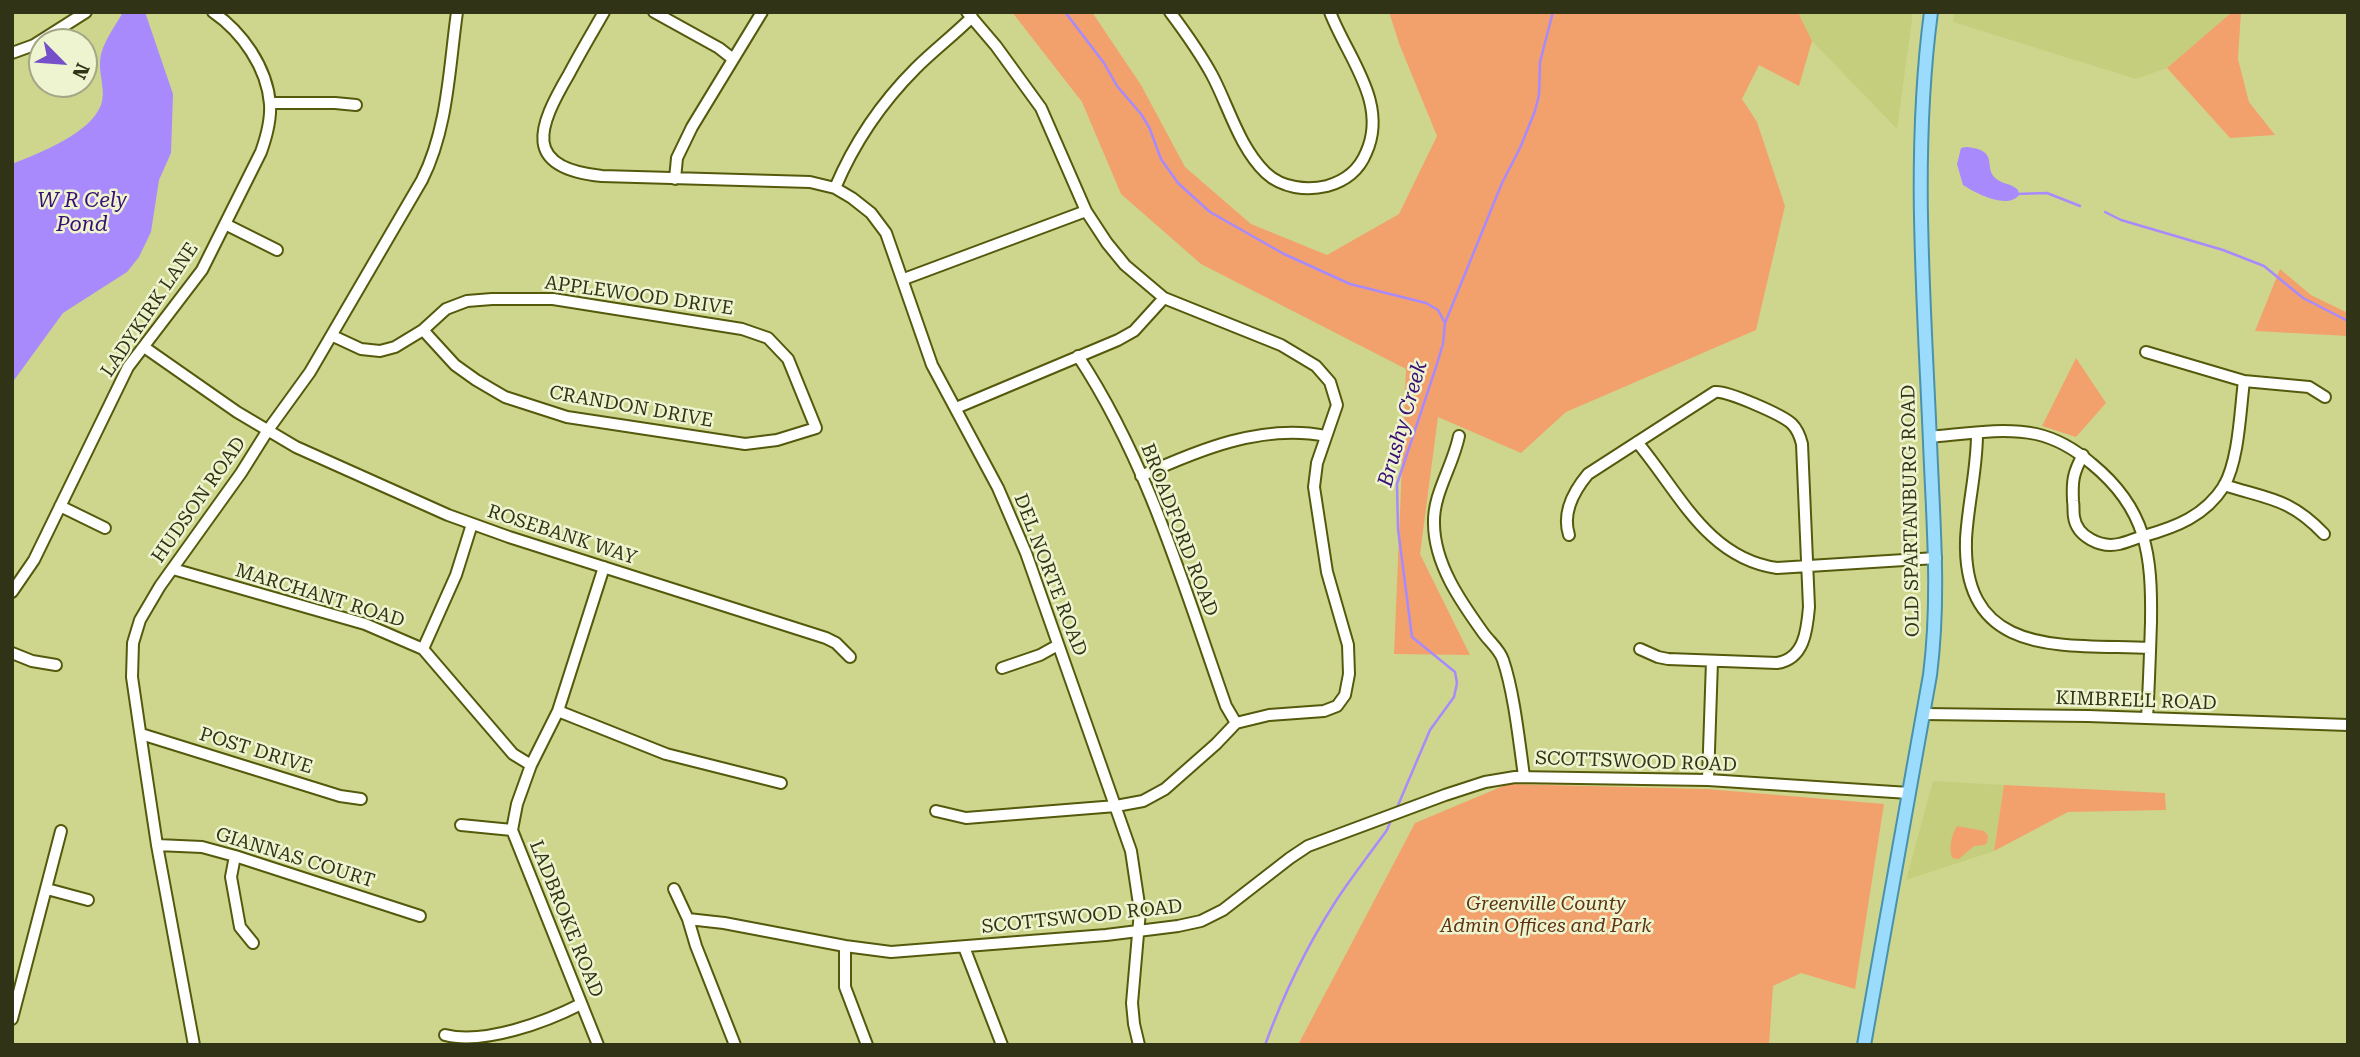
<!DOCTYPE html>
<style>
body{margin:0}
#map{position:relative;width:2360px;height:1057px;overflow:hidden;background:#ced68e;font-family:"Roboto Serif",serif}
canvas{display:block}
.frame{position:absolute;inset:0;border:14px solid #303315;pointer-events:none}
.north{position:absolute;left:28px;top:28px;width:70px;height:70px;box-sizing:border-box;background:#eff4d0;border:2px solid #a3a785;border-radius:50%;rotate:115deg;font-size:19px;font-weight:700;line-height:28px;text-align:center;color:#303315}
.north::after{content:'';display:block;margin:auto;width:24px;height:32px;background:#7550c9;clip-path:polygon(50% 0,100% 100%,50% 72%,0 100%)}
</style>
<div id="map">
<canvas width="2360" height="1057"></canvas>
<div class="frame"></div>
<div class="north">N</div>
</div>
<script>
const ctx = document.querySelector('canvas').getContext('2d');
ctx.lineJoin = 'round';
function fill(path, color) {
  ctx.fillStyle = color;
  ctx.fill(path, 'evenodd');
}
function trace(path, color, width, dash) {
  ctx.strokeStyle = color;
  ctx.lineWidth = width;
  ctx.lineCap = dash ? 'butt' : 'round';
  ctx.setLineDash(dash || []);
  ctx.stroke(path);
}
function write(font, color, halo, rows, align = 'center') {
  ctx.font = font + ' "Roboto Serif",serif';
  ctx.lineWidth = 5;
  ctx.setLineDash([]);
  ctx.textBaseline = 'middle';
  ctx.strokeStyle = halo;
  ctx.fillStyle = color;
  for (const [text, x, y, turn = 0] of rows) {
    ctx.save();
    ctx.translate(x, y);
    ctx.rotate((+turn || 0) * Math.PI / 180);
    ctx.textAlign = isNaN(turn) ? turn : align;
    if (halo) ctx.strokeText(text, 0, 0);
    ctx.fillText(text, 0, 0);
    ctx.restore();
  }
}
const built = new Path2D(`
 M1798 12H1913L1897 129 1812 41Z
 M1954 12H2232L2167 68 2136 79 1953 22Z
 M1933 781 2004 785 1994 851 1906 880Z`);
const green = new Path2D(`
 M1012 12H1092L1141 85 1185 167 1251 224 1327 255 1399 214 1437 136 1400 46 1389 12H1798L1812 41 1799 86 1759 65 1742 99 1757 122 1785 206 1756 330 1566 412 1521 453 1438 417 1420 554 1470 655 1394 654 1406 369 1201 264 1121 194 1082 102Z
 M2232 12H2241L2238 59 2249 102 2275 135 2230 138 2167 68Z
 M2280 269 2311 295 2348 313V336L2255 331Z
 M2076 358 2106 403 2076 437 2042 426Z
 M1508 784 1707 789 1884 804 1855 989 1801 973 1773 986 1769 1045H1298L1415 823Z
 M2004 785 2165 793 2166 810 2068 812 1994 851Z
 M1957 826 1984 831 1988 836 1987 843 1984 845 1974 846 1959 859 1952 858C1949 848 1951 835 1957 826Z`);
const water = new Path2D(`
 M123 12H145L173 94 171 153 159 180 151 232 139 257 127 272 63 313 12 383V164C39 153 90 134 101 105 106 92 99 75 100 61 101 44 115 27 123 12Z
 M1966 147C2002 150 1981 169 1998 180 2005 185 2011 183 2018 190L2019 195C2008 210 1975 193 1963 185L1957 164 1961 148Z`);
const stream = new Path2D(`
 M1065 12 1104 63 1117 86 1141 114 1149 127 1161 159 1178 183 1210 212 1284 254 1350 284 1426 303 1438 310 1445 323
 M2016 194 2047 193 2080 206
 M2105 212 2121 220 2223 250 2264 266 2303 298 2348 321
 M1396 810 1430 730 1454 697 1457 683 1455 672 1412 637 1398 529 1397 484 1436 367 1443 344 1445 323 1502 183 1520 148 1535 111 1539 95 1540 62 1553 12
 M1265 1045C1283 996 1305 949 1334 904 1350 879 1369 855 1387 830L1391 820`);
const minor = new Path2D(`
 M604 12C592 33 580 53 569 74 538 127 521 168 602 176L810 182 835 188 852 198 871 213 886 233 932 365 998 488 1026 553 1131 851 1140 911 1132 1003 1134 1024 1139 1045
 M654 12 719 48 733 59
 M1170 12C1185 32 1200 53 1212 75 1229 107 1239 147 1266 173 1282 188 1307 191 1327 186 1345 181 1359 170 1366 153 1389 103 1347 57 1330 12
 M12 53 34 45 86 12
 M270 103H335L356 105
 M675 179 677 158 692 127 762 12
 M835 188C854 143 881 103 916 68 934 50 954 35 972 17
 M225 224 277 250
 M904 279 1086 211
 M333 336 361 349 380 351 395 347 423 330 446 309 467 301 492 299H553L742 329 768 338 788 359 816 428 777 440 745 444 567 417 505 397 476 380 455 365 423 330
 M144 347 237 412 296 447 448 515 509 537 826 638 836 643 850 657
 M2146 352 2244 381 2309 387 2325 397
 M1078 356C1148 462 1184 587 1226 706L1236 723
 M956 408 1118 340 1134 331 1164 298
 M1977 434C1977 470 1968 503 1966 539 1962 660 2066 644 2150 648
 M1459 436C1453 466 1433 494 1434 523 1434 564 1461 602 1484 634 1490 642 1500 650 1503 660 1514 692 1519 741 1524 776
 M1930 437C1964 434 2002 427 2036 434 2058 439 2076 450 2092 464 2147 509 2152 555 2151 622 2150 654 2149 686 2147 718
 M1637 442C1679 492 1707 558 1777 568L1936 558
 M2083 455C2073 473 2072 481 2073 501 2074 506 2073 512 2074 517 2077 537 2101 548 2119 544 2128 542 2136 538 2144 536 2176 527 2205 516 2224 486 2239 459 2240 412 2244 381
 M1141 476C1198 450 1263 423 1326 436
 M2224 485C2268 499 2290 498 2324 534
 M60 506 105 528
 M1569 535C1562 513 1573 492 1588 474L1715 392C1726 390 1783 415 1792 424 1798 430 1800 436 1802 444L1809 607C1807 631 1804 659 1777 663L1668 659 1658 657 1640 649
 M173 569 365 624 423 649 513 754 531 765
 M12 592 34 560 128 367 202 270 261 152C266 138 271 119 270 104 267 67 242 32 213 12
 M423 649 456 575 472 524
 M12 653 32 661 56 665
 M1002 668 1040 655 1058 645
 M558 711 666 754 781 783
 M1923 714 2088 716 2348 725
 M141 734 340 796 361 799
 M1708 780 1712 661
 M936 811 966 818 1116 806 1143 801 1165 789 1216 744 1236 723 1269 715 1324 711 1337 706 1345 695 1349 674 1348 645 1327 572 1314 487 1317 463 1337 405 1330 382 1316 366 1281 345 1164 298 1125 265 1107 243 1086 211 1041 108 996 46 967 12
 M461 825 512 830
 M157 845 202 847 235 856 420 916
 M235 856 231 877 240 927 253 943
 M47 889 88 900
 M674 889 688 919 696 946 735 1045
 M688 919 724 923 845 946 891 952 1106 935 1178 926 1201 921 1223 910 1290 858 1308 846 1445 795 1485 782 1515 777 1708 780 1909 793
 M845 946V987L867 1045
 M964 947 1002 1045
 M12 1019 61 831
 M445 1035C484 1045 546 1022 581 1004
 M194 1045 157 845 144 759 132 677 133 643 140 620 160 586 241 473 268 430 310 372 422 180C448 128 449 69 457 12
 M598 1045 512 830 517 804 531 765 558 711 604 567`);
const major = new Path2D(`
 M1864 1045 1930 675C1940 596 1933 521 1930 442 1924 298 1912 155 1931 12`);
const streetNames = [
 ["APPLEWOOD DRIVE",639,296,8],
 ["LADYKIRK LANE",150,310,-56],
 ["CRANDON DRIVE",631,407,10],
 ["HUDSON ROAD",199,500,-55],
 ["OLD SPARTANBURG ROAD",1911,511,-91],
 ["BROADFORD ROAD",1179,530,69],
 ["ROSEBANK WAY",562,535,18],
 ["DEL NORTE ROAD",1050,575,69],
 ["MARCHANT ROAD",320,596,17],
 ["KIMBRELL ROAD",2136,701,2],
 ["POST DRIVE",256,751,17],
 ["SCOTTSWOOD ROAD",1636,762,2],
 ["GIANNAS COURT",295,858,17],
 ["SCOTTSWOOD ROAD",1082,917,-6],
 ["LADBROKE ROAD",566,919,68]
];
const parkNames = [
 ["Greenville County",1546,904],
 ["Admin Offices and Park",1546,926]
];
const waterNames = [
 ["W R Cely",82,201],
 ["Pond",82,225],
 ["Brushy Creek",1403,424,-74]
];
fill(built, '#c5ce7d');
fill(green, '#f2a16c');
fill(water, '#a88afd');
trace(stream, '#a88afd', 2.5);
trace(minor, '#54590b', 14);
trace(major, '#4a92ab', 16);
trace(minor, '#fff', 10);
trace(major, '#9bdcfd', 12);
write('19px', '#303315', '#eff4d0', streetNames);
write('italic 19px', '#5f3312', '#eff4d0', parkNames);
write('italic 21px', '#390e75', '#eff4d0', waterNames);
</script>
